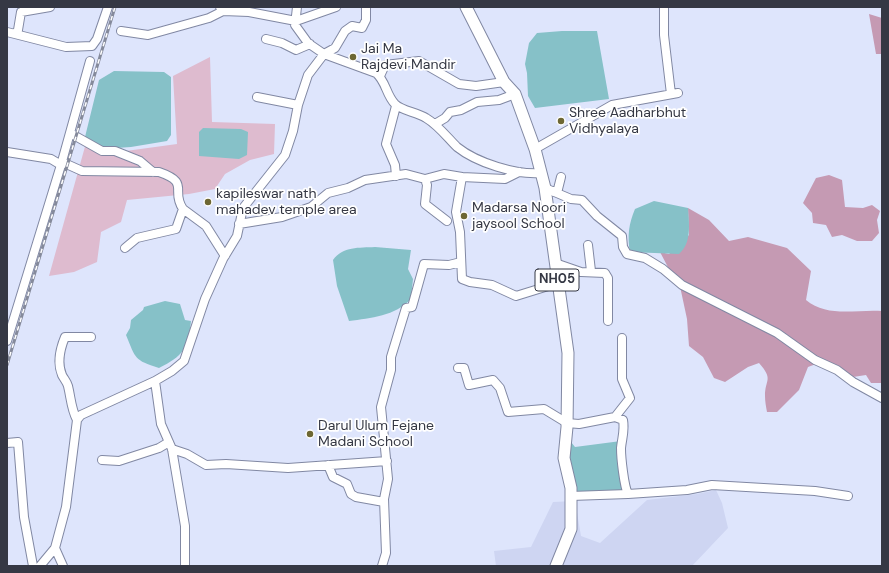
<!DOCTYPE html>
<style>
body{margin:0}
#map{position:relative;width:889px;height:573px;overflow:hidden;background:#dee5fc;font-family:"DM Sans",sans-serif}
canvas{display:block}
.frame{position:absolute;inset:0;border:8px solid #353844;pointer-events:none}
</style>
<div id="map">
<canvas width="889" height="573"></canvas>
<div class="frame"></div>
</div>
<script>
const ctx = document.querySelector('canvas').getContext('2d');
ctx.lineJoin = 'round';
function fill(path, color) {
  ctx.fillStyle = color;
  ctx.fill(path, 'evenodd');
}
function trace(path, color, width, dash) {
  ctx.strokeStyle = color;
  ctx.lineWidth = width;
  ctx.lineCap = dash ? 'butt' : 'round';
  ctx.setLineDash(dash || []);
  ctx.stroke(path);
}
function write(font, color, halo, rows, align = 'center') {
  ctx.font = font + ' "DM Sans",sans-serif';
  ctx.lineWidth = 3.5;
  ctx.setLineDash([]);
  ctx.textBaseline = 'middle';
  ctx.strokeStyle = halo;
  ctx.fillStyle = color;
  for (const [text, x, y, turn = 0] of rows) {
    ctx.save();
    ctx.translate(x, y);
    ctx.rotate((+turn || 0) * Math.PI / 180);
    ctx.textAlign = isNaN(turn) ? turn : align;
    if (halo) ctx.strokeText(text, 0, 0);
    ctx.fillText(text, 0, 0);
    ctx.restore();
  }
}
const built = new Path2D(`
 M716 490 722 503 728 528 692 566H496L494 551 531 547 553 502 575 501 581 536 600 543 647 500 697 494Z`);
const green = new Path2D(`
 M210 57 212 122 275 124 274 154 250 160 225 174 215 189 189 194 127 200 121 222 101 232 97 262 74 272 49 276 86 143 104 154 177 144 173 76Z`);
const forest = new Path2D(`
 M869 14 882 18V54H876Z
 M829 175 842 180 845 207 863 208 872 205 880 211 877 220 879 233 872 241H857L842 235 832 237 826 225 813 223 812 213 803 203 816 178Z
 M688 208 709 220 729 241 748 237 787 248 811 271 806 300C827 318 857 309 882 311V383H871L866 375 853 377 824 361 808 367 799 390 777 412H767C766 407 765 401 765 396 765 379 774 380 759 363L748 367 725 382 714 378 703 357 689 346 687 319 678 277 670 271 660 252 669 254 689 235Z`);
const water = new Path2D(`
 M562 31H597L609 99 535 108 528 96 527 73 525 64 529 43 537 33Z
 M114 71 164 72 171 77V135L167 141 131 147 101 149 85 137 99 80Z
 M203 128 241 129 248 132 247 155 239 159 199 156V132Z
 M654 201 688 208C689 224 692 243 679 254L630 252C627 236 629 223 635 209Z
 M375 247 411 250 408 269 413 279 411 299C395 316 371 318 349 321L337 286 333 260C343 246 359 248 375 247Z
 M165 301 180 304 185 320 191 321C188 349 183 356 159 368 134 360 136 359 126 335L130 328 131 320 143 310 144 307Z
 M621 441 624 491 581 494 576 492 565 461 571 442 575 447Z`);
const minor = new Path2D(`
 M220 7 223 11 249 12 296 21 336 7
 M297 7 295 25 308 43 324 54 335 48 345 31 352 26 362 28 366 20V7
 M664 7V35L671 94
 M121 31 148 35 209 18 223 11
 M7 32 15 34 18 30 21 12 50 7
 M15 34 66 47 92 46 97 39 108 7
 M266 39 282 43 296 50 310 44
 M380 76 385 65 419 61 459 84 476 86 504 82
 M257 97 298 105
 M435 124 445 118 450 112 461 110 477 102 499 100 515 94
 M70 133 102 151H115L140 161 153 172
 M535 149 612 105 678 93
 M7 152 51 159 61 165
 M62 162 82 171 159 172C191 183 170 190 183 209
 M396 176 395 165 386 144 396 106
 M462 177 456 212 460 232 462 279 470 282 492 285 516 296 558 283
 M425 179 427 185 425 204 447 221
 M545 188 571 199 582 200 597 216 622 236 623 247 627 254 645 258 663 269 682 285 777 333 815 360 837 370 853 382 882 398
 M554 192 558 189 561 177
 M239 224 282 217 311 207 328 193 348 188 365 180 406 174 425 179 444 174 462 177 505 179 519 172
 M588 245 591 271
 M125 248 137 238 176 229 183 209 206 226 225 256
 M555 263 581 272 605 273 608 278V321
 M7 341 61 165 90 61
 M458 368H464L469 385 493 380 500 388 508 412 544 409 567 423 579 424 615 417 623 420C625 430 622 438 621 448 621 458 624 486 628 494L571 496
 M155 381 172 371 184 361 205 299 223 259 237 236 243 208 285 155 293 131 298 105 308 75 324 54 376 73C386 81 386 95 395 104 402 111 417 112 426 118 438 125 447 137 457 147 477 163 516 175 541 173
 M615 417 630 398 622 379V338
 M77 420C71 409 71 398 68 386 67 382 64 379 62 375 57 363 60 349 65 337H91
 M7 443 18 442 24 517 33 566
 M172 449 187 454 206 465 226 464 288 468 387 461
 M102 460 119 461 159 448 169 442
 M328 465 333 477 347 484 351 494 356 497 384 502
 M628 494 687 490 712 485 815 491 848 496
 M55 548 63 566
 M40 566 55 548 66 507 77 420 81 415 155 381 161 424 172 449 185 526V566
 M382 566 386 553 384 499 388 479 381 407 391 370V357L406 308 412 307 424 264 449 265 461 262`);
const major = new Path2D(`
 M466 7 504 82 515 94 535 149 545 188 568 353 567 427 564 458 571 488V529L556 566`);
const rail = new Path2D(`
 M7 365 115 7`);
const markers = [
 [353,57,4,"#6d6733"],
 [561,121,4,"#6d6733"],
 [208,202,4,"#6d6733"],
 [464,216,4,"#6d6733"],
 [310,434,4,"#6d6733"]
];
const shields = [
 [557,280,44]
];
const shieldNames = [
 ["NH05",557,280]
];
const poiNames = [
 ["Jai Ma",361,49],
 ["Rajdevi Mandir",361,65],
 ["Shree Aadharbhut",569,113],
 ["Vidhyalaya",569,129],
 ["kapileswar nath",216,194],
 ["mahadev temple area",216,210],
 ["Madarsa Noori",472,208],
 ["jaysool School",472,224],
 ["Darul Ulum Fejane",318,426],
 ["Madani School",318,442]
];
fill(built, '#ced5f2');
fill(green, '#debbcf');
fill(forest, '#c59ab3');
fill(water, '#86c1c8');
trace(minor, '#8188a3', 10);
trace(major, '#8188a3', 13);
trace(minor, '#fff', 8);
trace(major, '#fff', 11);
trace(rail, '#858a9b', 3);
trace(rail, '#fff', 1.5, [4.5]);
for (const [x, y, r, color] of markers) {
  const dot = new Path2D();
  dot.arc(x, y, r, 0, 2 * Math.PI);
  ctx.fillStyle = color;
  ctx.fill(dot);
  trace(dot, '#fff', 1.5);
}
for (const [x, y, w] of shields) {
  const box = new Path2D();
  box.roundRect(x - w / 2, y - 11, w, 22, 3);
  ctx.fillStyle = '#fff';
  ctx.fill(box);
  trace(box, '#353844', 1);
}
write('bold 13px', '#353844', null, shieldNames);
write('14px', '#353844', '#fff', poiNames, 'left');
</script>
